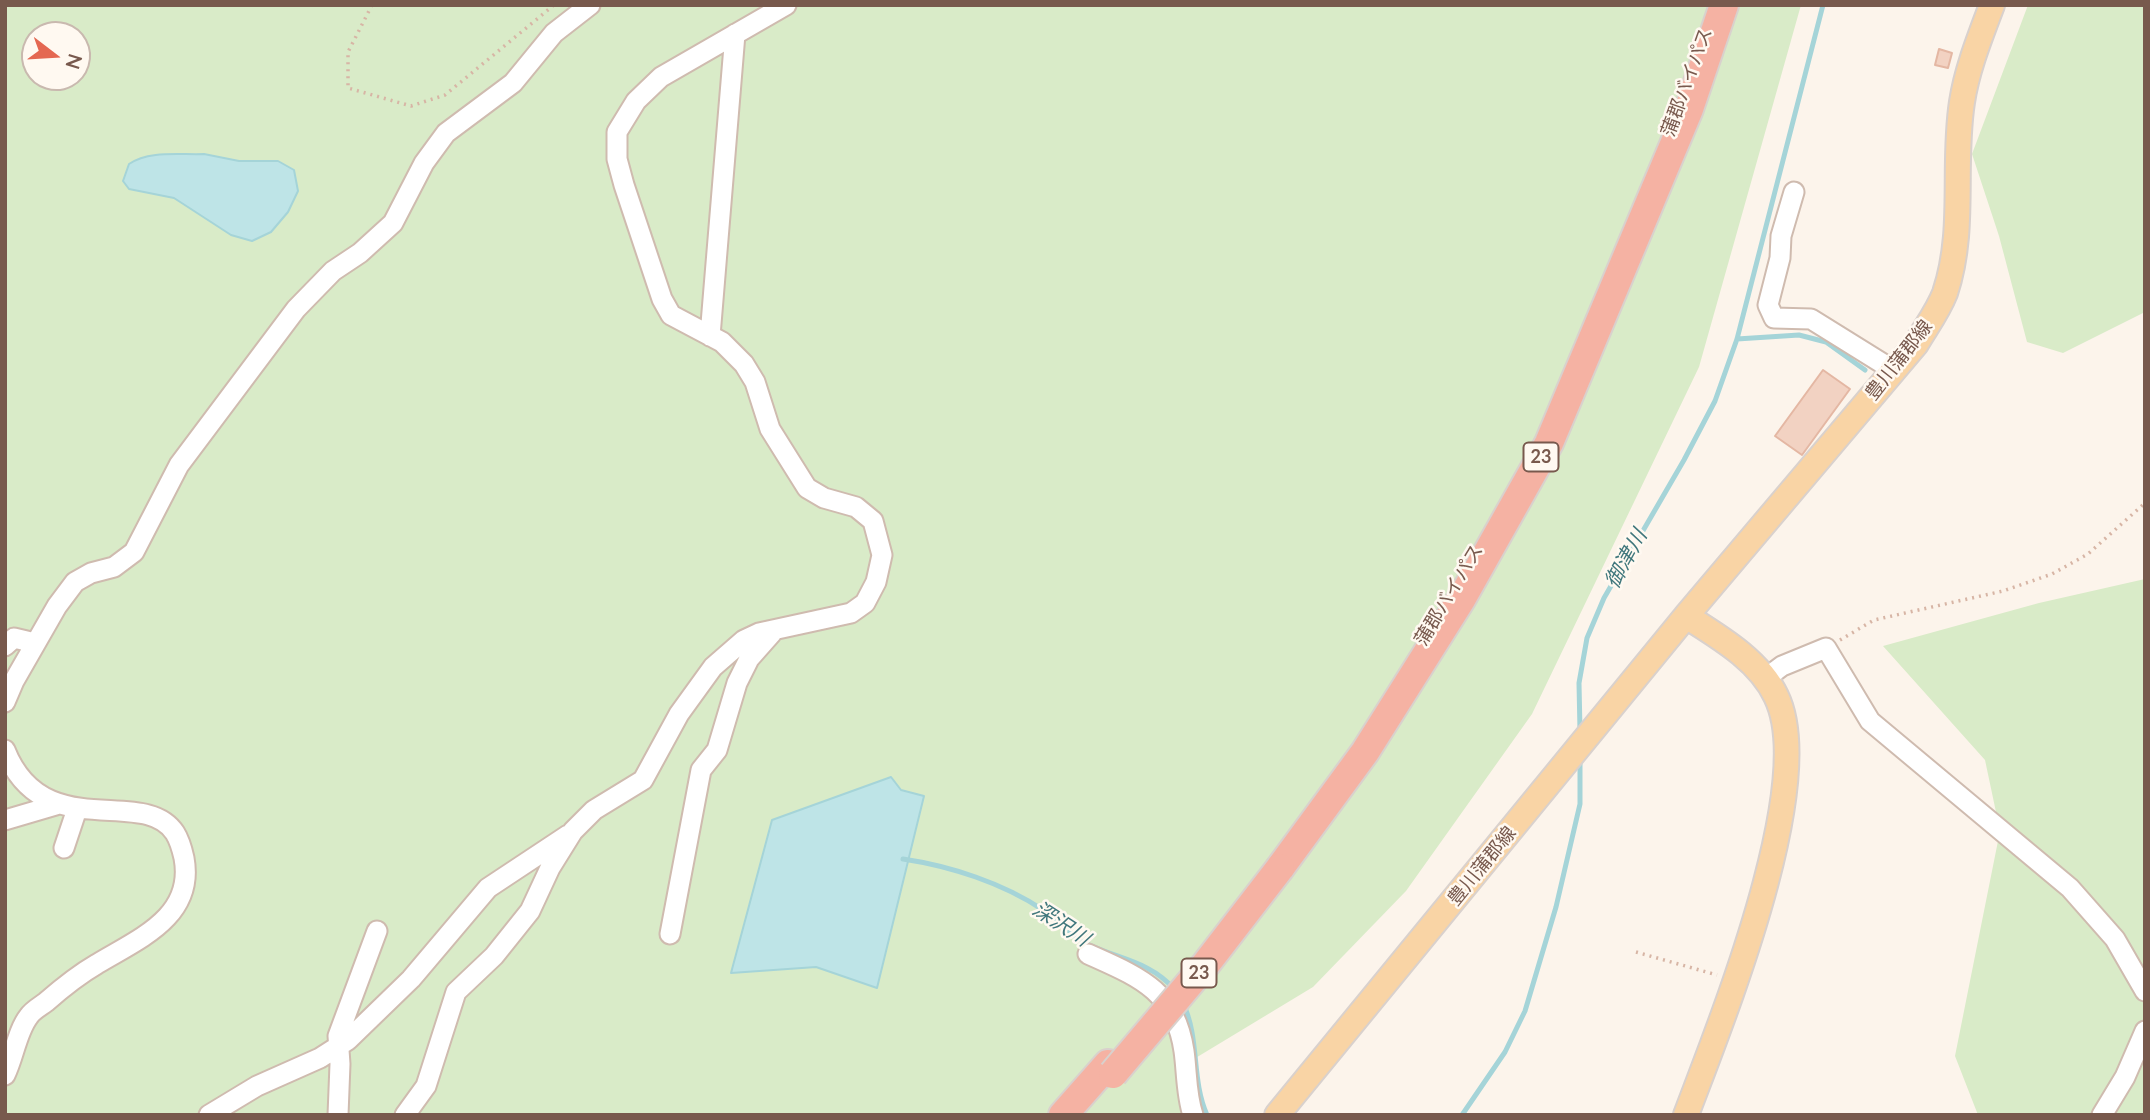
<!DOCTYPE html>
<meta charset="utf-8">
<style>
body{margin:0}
#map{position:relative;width:2150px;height:1120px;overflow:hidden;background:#fcf4eb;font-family:Lato,sans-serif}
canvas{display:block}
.frame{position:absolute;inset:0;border:7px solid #78594d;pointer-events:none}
.north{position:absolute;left:21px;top:21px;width:70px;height:70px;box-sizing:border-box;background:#fff9f1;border:2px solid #c9b9af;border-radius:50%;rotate:107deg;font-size:19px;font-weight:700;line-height:28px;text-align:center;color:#78594d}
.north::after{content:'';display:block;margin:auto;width:24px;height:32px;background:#e46852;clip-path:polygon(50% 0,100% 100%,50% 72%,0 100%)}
</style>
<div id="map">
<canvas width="2150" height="1120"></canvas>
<div class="frame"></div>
<div class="north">N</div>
</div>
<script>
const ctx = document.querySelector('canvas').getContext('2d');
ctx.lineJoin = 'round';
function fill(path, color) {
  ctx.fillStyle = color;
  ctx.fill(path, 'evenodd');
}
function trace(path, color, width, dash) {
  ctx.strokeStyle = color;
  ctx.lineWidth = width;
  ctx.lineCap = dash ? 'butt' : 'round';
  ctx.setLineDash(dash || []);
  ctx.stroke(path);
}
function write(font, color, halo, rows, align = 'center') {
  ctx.font = font + ' Lato,"Noto Sans JP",sans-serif';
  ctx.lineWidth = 5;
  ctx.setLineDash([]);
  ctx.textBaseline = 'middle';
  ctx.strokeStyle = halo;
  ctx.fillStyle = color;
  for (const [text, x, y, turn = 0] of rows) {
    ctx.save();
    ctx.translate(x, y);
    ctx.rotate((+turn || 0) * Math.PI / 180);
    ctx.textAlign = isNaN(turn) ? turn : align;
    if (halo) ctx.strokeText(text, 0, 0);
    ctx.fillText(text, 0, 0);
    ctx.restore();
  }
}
const green = new Path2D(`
 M5 5H1801L1699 367 1532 714 1406 891 1313 987 1184 1065 1188 1115H5ZM35 35H77V77H35Z
 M2028 5H2145V312L2063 353 2027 342 1999 236 1972 154Z
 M2145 579V1115H1978L1955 1056 2000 831 1985 760 1883 646 2039 603Z`);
const water = new Path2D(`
 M204 154 239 161H278L294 170 298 191 288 212 271 232 252 241 231 235 174 198 129 189 123 181 129 164C149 150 180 155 204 154Z
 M891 777 901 790 924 796 877 988 816 967 731 973 772 820Z`);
const stream = new Path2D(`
 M1737 339 1799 335 1826 342 1865 370
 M1580 731 1579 683 1587 638 1604 598 1684 460 1715 401 1737 339 1823 5
 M903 859C950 866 1003 883 1043 910 1058 919 1070 935 1085 943 1117 959 1150 961 1174 989
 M1183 1003C1200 1039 1191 1079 1207 1115
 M1462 1115 1505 1052 1525 1011 1556 907 1580 804V758`);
const building = new Path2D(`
 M1939 49 1952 53 1948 68 1935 65Z
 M1823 370 1850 389 1802 455 1775 436Z`);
const path = new Path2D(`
 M372 5 348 52V88L411 106 445 95 554 5
 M1840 640 1874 620 2003 591 2052 574 2088 554 2145 503
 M1636 952 1717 975`);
const minor = new Path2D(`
 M1794 192 1781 236 1780 258 1768 305 1774 318 1811 319 1893 370
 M710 336 735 34
 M5 646 14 638 35 643
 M1766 678 1782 666 1826 648 1870 721 2070 888 2115 939 2145 991
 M5 702 14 681 57 606 75 582 91 573 114 567 134 552 179 465 296 309 333 271 360 253 393 223 424 163 446 133 513 83 554 33 590 5
 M5 750C43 846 144 785 175 833 180 841 182 849 184 858 195 917 138 939 97 964 78 975 62 988 46 1002 41 1006 33 1010 29 1016 17 1031 14 1057 5 1075
 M5 820 56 805
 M64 848 77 809
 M670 934 701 770 717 750 737 683 749 659 772 633
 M1088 954C1139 977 1175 990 1184 1051 1187 1072 1186 1094 1193 1115
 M209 1115 257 1086 320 1058 348 1040 411 979 488 888 568 835
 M338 1115 340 1064 338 1036 377 931
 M405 1115 426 1086 456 992 494 956 530 911 550 868 573 831 594 810 643 780 679 714 713 667 744 640 759 633 851 613 865 603 876 582 882 555 873 521 856 507 824 498 807 488 770 429 755 382 744 364 722 342 671 315 662 299 624 185 617 159V132L636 101 661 77 786 5
 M2102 1115 2125 1077 2145 1031`);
const major = new Path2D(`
 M1277 1115 1686 616
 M1686 1115C1720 1024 1819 783 1776 696 1759 660 1719 637 1686 616L1916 344C1926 327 1938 311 1945 293 1966 230 1952 166 1962 102 1967 69 1980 37 1992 5`);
const highway = new Path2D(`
 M1280 868 1365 752 1462 598 1549 443 1689 109 1724 5
 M1063 1115 1108 1064`);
const highwayBridge = new Path2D(`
 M1113 1074 1206 964 1280 868`);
const shields = [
 [1541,457,35],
 [1199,973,35]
];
const shieldNames = [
 ["23",1541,457],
 ["23",1199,973]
];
const streetNames = [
 ["蒲郡バイパス",1687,82,-70],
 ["豊川蒲郡線",1899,360,-52],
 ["蒲郡バイパス",1449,595,-59],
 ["豊川蒲郡線",1482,866,-51]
];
const waterNames = [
 ["御津川",1626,559,-61],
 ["深沢川",1061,924,33]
];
fill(green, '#d9ebc8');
fill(water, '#bee4e7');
trace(water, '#a5d4d8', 2);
trace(stream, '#a5d4d8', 5);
fill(building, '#f2d2c2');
trace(building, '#e4b7a3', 2);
trace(minor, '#cfbbaf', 23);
trace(major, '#d9d1cd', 28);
trace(highway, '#d9d1cd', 32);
trace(path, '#d7b5a5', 3.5, [2, 5]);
trace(minor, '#fff', 19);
trace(major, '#f9d4a5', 24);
trace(highway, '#f5b2a3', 28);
trace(highwayBridge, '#d9d1cd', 32, []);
trace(highwayBridge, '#f5b2a3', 28);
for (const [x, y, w] of shields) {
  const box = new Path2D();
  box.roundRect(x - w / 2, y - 14.5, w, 29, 5);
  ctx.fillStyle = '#fff9f1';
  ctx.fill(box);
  trace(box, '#78594d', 2);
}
write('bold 18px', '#78594d', null, shieldNames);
write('19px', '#78594d', '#fff9f1', streetNames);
write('italic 21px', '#40777c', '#fff9f1', waterNames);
</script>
